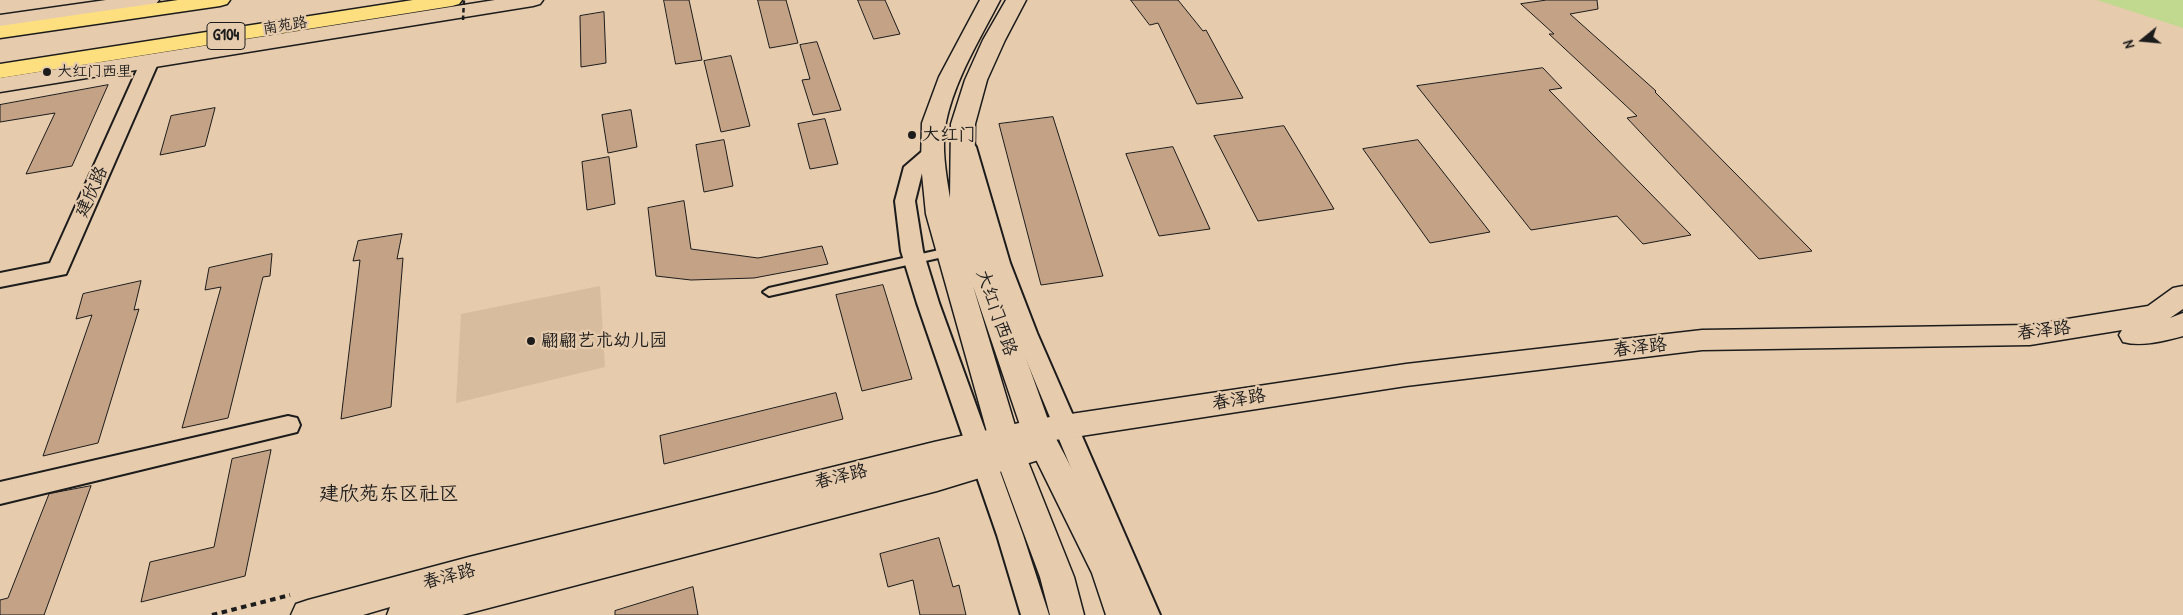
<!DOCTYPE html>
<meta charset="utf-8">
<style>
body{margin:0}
#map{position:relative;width:2183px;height:615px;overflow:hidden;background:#e6cbad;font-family:"Patrick Hand",sans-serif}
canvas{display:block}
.north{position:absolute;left:2118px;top:15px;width:50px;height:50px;-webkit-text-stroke:4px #e6cbad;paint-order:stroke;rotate:253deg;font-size:14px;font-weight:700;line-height:20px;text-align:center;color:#1c1c1c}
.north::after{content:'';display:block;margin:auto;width:18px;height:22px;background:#1c1c1c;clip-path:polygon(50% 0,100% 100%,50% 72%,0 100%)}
</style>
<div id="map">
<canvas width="2183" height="615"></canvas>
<div class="north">N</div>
</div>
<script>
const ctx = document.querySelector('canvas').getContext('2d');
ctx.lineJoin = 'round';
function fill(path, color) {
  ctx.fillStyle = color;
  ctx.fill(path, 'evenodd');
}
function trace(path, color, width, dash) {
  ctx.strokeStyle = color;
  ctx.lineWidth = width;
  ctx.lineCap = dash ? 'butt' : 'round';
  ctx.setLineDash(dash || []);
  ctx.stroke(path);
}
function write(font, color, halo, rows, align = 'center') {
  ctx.font = font + ' "Patrick Hand","LXGW WenKai TC",sans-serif';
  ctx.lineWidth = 4.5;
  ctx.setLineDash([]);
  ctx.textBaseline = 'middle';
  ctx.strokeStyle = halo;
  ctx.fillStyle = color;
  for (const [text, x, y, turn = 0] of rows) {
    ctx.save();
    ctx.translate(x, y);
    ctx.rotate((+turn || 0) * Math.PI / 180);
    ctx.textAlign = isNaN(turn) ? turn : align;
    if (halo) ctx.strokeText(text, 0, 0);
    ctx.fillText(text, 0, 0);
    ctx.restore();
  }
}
const built = new Path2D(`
 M600 286 605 367 456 403 461 314Z`);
const green = new Path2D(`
 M2097 0H2183V28Z`);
const building = new Path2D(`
 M664 0H689L702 60 676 64Z
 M758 0H786L798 43 770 48Z
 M858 0H885L900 34 874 39Z
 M1131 0H1178L1203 31 1206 30 1243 98 1197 104 1158 23 1150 25Z
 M1547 0H1597L1598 9 1570 14 1656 91 1655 92 1812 251 1759 259 1627 118 1637 116 1549 34H1554L1521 4Z
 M604 12 606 63 581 67 580 16Z
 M817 42 841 110 813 115 802 80 810 79 800 45Z
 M731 56 750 126 721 132 704 61Z
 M1543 68 1562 88 1549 90 1691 235 1643 244 1617 216 1531 230 1417 86Z
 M108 85 72 166 26 174 55 113 0 122V105Z
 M215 108 205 146 160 155 171 116Z
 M631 110 637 147 608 153 602 115Z
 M1053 117 1103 276 1041 285 999 124Z
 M825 119 838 164 810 169 798 124Z
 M1284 126 1334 209 1258 221 1214 136Z
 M724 140 733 186 704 192 696 145Z
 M1418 140 1490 232 1430 243 1363 149Z
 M1173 147 1210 229 1159 236 1126 154Z
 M609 157 615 204 587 210 582 162Z
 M684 201 691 249 758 258 822 246 828 264 754 278 691 280 656 276 648 208Z
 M402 234 397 259 403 258 391 407 341 419 360 260 353 261 358 241Z
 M272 254 270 276 263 277 228 418 182 428 221 287 205 290 209 268Z
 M141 281 134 310 139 309 98 443 43 456 92 315 76 319 83 294Z
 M883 285 912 379 862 391 836 295Z
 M836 393 843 419 664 464 660 436Z
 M271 450 245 576 141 602 150 562 214 547 232 459Z
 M91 486 44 615H0V600L8 598 49 494Z
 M939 538 953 587 959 585 966 615H920L913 580 888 587 880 554Z
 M693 587 698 615H615V611Z`);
const path = new Path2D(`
 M212 615 290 595`);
const service = new Path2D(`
 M948 248 952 249 953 252 952 255 769 296 763 292 769 288Z`);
const minor = new Path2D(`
 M150 56 156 57 159 61 66 274 0 287V273L50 263 141 61 144 57Z
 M966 141 973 143 976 147 1010 263 1037 333 1160 615H1132L1015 333 988 263 956 147 959 143Z
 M933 146 940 148 943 152 923 169 915 201 923 251 939 303 1023 535 1049 615H1021L997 535 917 303 901 251 895 201 904 167 926 148Z
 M288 416 297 418 300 425 297 432 0 504V482Z`);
const tertiary = new Path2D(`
 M106 0H159L156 4 149 6 0 27V15Z
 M495 0H543L540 4 533 6 0 92V78Z
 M2183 286V309L2170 318 2183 313V336C2165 341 2141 347 2123 342L2119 335 2122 330 2030 345 1702 350 1406 386 1042 442 1046 450 1042 459 937 491 462 615H387L390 607 363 615H291L296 604 308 600 469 557 934 442 1037 419 1406 364 1702 330 2030 325 2148 306 2173 288Z`);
const secondary = new Path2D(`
 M980 0H1000C980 39 955 79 946 122 941 146 946 174 950 198L951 124 965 80 983 40 1006 0H1026L1005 40 987 80 975 124 974 201 988 252 1052 431 1126 572 1140 615H1106L1092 573 1022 431 973 286 1019 439 1074 577 1084 615H1050L1040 577 989 439 926 214 921 164 922 123 939 77Z`);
const trunk = new Path2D(`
 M178 0H230L227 4 220 6 0 38V26Z
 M413 0H462L459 4 452 6 0 78V64Z`);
const pathBridge = new Path2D(`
 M463 20 464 0`);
const markers = [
 [47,72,5,"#1c1c1c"],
 [912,135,5,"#1c1c1c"],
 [531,341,5,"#1c1c1c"]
];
const farStreetnames = [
 ["南苑路",285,26,-9]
];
const farPoinames = [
 ["大红门西里",57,72]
];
const shields = [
 [226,36,38]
];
const shieldNames = [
 ["G104",226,36]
];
const poiNames = [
 ["大红门",922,135],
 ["翩翩艺术幼儿园",541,341]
];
const streetNames = [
 ["建欣路",92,192,-66],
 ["大红门西路",996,313,71],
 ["春泽路",2044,331,-7],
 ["春泽路",1640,348,-7],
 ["春泽路",1239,400,-9],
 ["春泽路",841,477,-14],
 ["春泽路",449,577,-15]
];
const quarterNames = [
 ["建欣苑东区社区",389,495]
];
fill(built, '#d8bc9e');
fill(green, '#c1d98f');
fill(building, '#c4a285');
trace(building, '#1c1c1c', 1);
trace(service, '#1c1c1c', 4);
trace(minor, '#1c1c1c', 4);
trace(tertiary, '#1c1c1c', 3);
trace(secondary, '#1c1c1c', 3);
trace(trunk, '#1c1c1c', 3);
trace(path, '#1c1c1c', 4, [5.5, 4.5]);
fill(service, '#e6cbad');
fill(minor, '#e6cbad');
fill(tertiary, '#e6cbad');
fill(secondary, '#e6cbad');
fill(trunk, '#fddf80');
trace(pathBridge, '#1c1c1c', 2.5, [4.5, 3]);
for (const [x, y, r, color] of markers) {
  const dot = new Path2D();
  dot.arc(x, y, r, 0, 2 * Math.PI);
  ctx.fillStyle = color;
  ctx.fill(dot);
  trace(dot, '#e6cbad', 2);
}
write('15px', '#1c1c1c', '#e6cbad', farStreetnames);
write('15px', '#1c1c1c', '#e6cbad', farPoinames, 'left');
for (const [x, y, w] of shields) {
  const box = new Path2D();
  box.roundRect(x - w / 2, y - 13.5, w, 27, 4);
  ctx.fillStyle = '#e6cbad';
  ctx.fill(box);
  trace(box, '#1c1c1c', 1);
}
write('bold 16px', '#1c1c1c', null, shieldNames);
write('18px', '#1c1c1c', '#e6cbad', poiNames, 'left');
write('18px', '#1c1c1c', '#e6cbad', streetNames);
write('20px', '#1c1c1c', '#e6cbad', quarterNames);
</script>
